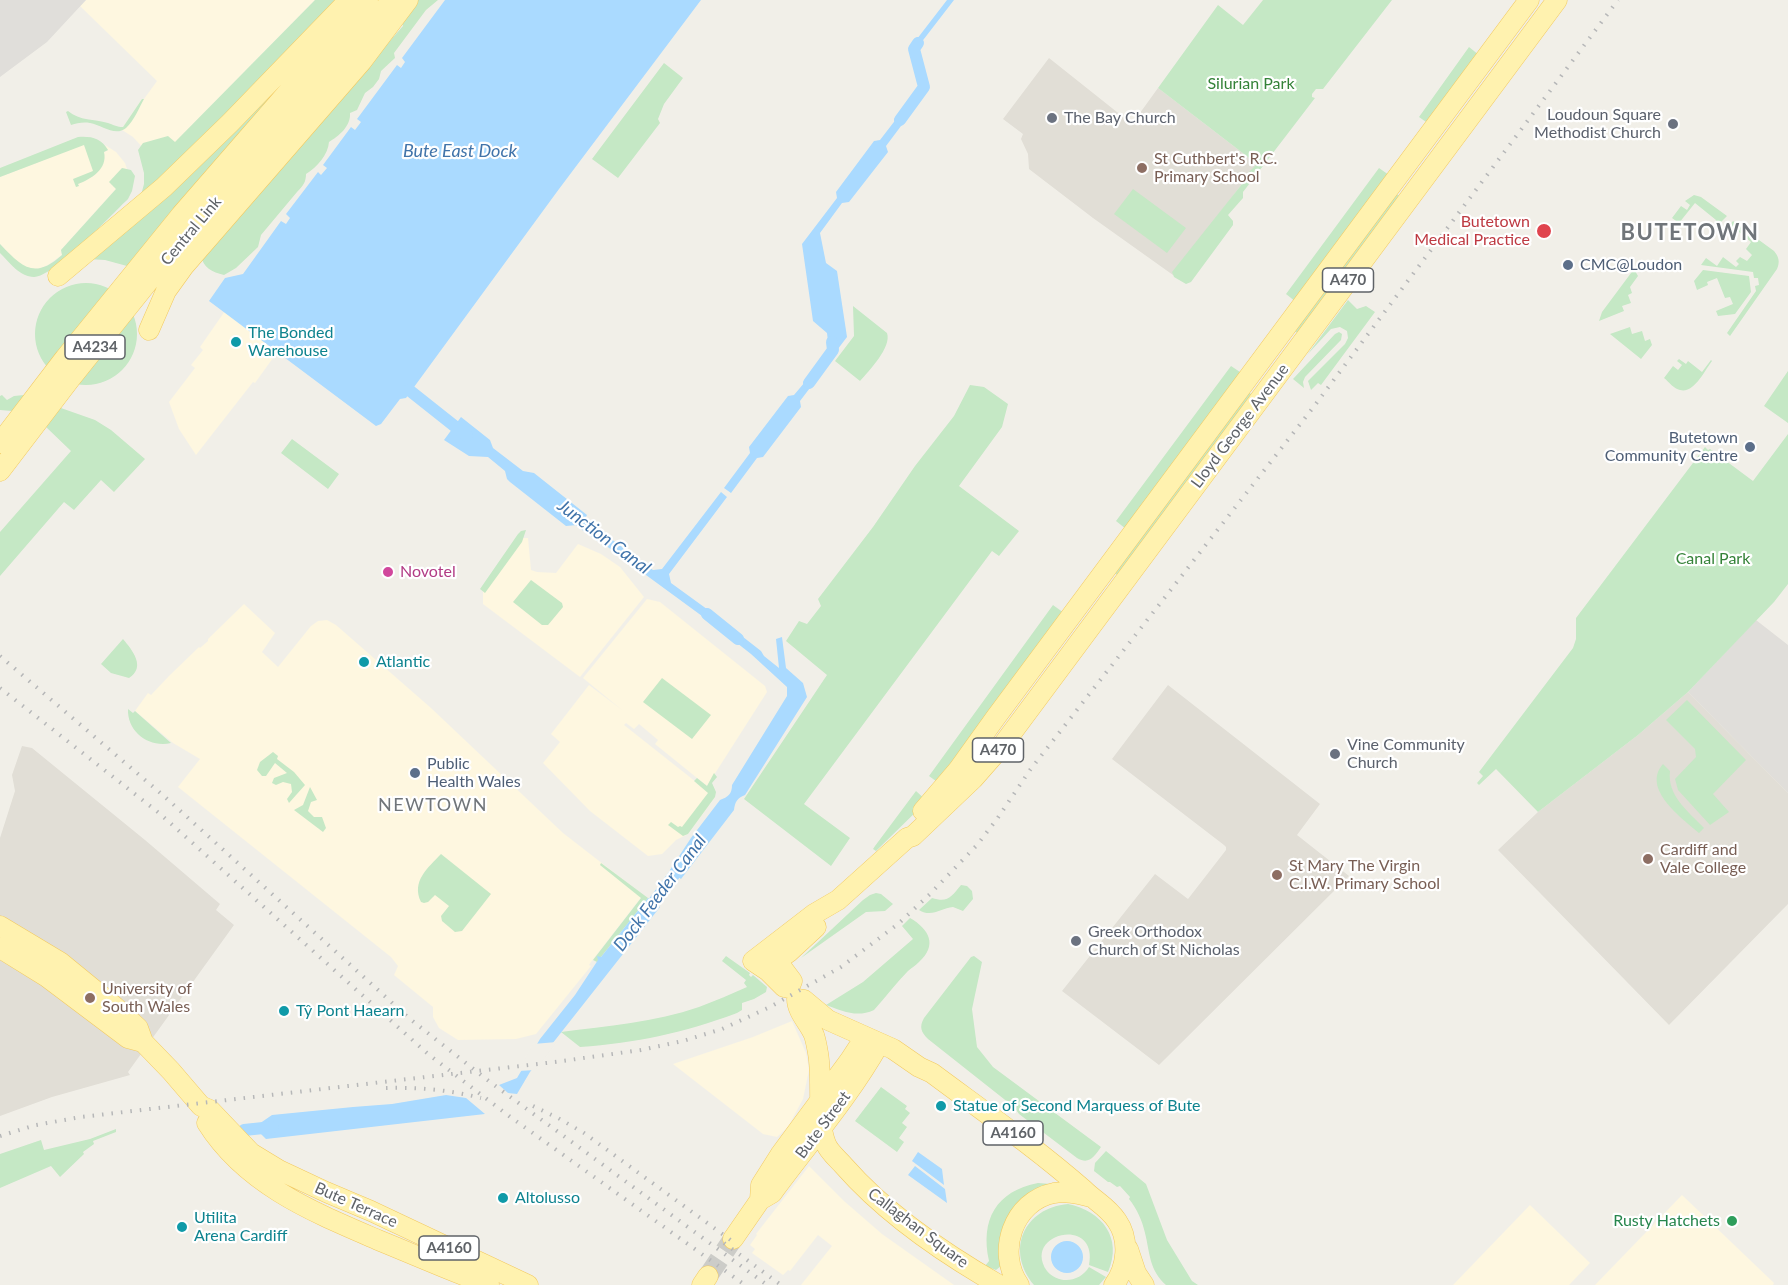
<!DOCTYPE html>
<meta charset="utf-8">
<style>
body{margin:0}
canvas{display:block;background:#f1efe8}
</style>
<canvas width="1788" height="1285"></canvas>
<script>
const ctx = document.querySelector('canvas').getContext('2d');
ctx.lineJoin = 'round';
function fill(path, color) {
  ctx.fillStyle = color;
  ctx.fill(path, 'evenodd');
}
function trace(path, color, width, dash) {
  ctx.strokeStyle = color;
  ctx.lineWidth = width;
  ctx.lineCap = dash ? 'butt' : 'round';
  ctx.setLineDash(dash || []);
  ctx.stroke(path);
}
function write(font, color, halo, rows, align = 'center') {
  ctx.font = font + ' Lato,sans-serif';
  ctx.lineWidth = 4.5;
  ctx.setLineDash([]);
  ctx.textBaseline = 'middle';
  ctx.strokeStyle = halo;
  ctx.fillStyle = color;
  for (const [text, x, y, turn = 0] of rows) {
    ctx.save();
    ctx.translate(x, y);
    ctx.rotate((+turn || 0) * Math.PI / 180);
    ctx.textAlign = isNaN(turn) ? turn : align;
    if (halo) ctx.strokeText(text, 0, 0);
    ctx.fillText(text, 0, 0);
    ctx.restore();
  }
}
const commercial = new Path2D(`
 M86 0H315L156 162 133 137 119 128 123 127 142 99H144L157 81 80 6Z
 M84 144 94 171 78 184 93 176 102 165 104 152 108 150 105 145 116 152 125 163 127 169 122 168 116 189 61 250 62 255 48 265 41 268 35 269 24 267 18 263 0 244V177Z
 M225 311 278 351 255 383 253 382 196 455 179 429 169 402 195 368 191 365 203 350 200 347Z
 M520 538H528L531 570 537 572 556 573 578 544 601 554 620 567 644 597 580 677 483 604V590Z
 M647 599 660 602 765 686 767 692 707 786 655 744 658 740 639 724 634 729 626 723 624 725 715 797 688 834 676 840 662 854 648 856 590 811 543 763 560 742 551 734 589 685 622 710 583 678Z
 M244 604 275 633 262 652 278 667 311 626 318 621 327 620 336 625 431 708 563 833 643 895 591 962 589 965 591 966 536 1034 516 1039 458 1040 439 1028 433 1017V1007L394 975 398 966 391 957 178 787 200 759 173 743 135 711 148 693 151 695 169 676 199 647 200 648 208 641V639Z
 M792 1021 806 1053 809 1070 803 1099 788 1127 777 1137 763 1134 673 1064 753 1037Z
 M809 1166 844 1201 882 1234 954 1285H801L832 1246 818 1235 790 1271 788 1270 783 1275 752 1253 755 1249 750 1245 757 1235 756 1234Z
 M1682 1195 1774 1283 1773 1285H1595Z
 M1530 1205 1590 1263 1569 1285H1453Z`);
const industrial = new Path2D(`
 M0 0H86L47 42 0 77Z
 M1756 620 1788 645V793L1688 692Z`);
const education = new Path2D(`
 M1049 58 1132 124 1158 88 1257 164 1173 275 1093 218 1029 169 1028 154 1021 139 1023 134 1003 119Z
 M1168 685 1320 804 1297 835 1349 876 1159 1065 1062 991 1155 874 1188 899 1226 850V847L1224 845 1112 759Z
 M1688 692 1788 793V904L1669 1025 1498 850 1538 812 1638 735Z
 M22 746 32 748 145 840 220 904 216 910 234 925 128 1072 130 1075 52 1097 0 1116V838L15 791 12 775Z`);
const green = new Path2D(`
 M315 0H341L185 160 141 195 144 184V173L138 150 143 143 168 136 175 142Z
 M415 0H438L426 10 394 53 395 58 381 71 379 79 373 87 365 93 357 110 350 113C351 126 339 136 329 142 328 155 317 167 306 174 306 182 303 186 297 192L261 235 258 247 236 268 224 275C212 272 203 268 201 255L403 26 401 21Z
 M1263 0H1392L1323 89H1316L1312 94V97L1315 98 1243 192V198L1228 215 1233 221V225L1191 282 1186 284 1174 277 1172 272 1242 184 1244 177 1257 164 1158 88 1218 5 1243 25Z
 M1469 47 1479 55 1429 124 1419 117Z
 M307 58 174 208 127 266 105 260 87 259Z
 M664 63 683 78 664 104 658 119 660 123 618 178 592 159Z
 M142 99H144C139 108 134 121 126 128 115 137 102 125 90 123 83 122 77 123 71 125L66 112 68 111C80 121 94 119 108 123 114 125 117 127 123 127Z
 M78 137C91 136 101 138 108 150L104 152C108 169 91 179 78 184L79 186 76 187 73 179 93 171 84 145 0 177V168Z
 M122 168 131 170 135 176 132 191 128 199C111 215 54 277 34 277 20 277 9 262 0 253V244C22 267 34 280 62 255L61 250 116 189 109 182Z
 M1379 168 1389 175 1296 302 1286 294Z
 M1133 189 1186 228 1167 253 1114 214Z
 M1395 193 1401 197 1299 334 1293 330Z
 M1694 195 1701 197 1727 216 1718 225 1715 223 1716 220 1695 203 1679 223 1672 218 1681 206 1687 210 1690 205 1685 201Z
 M1733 221 1774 251C1779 257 1780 262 1777 269L1730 336 1727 333 1756 291 1755 286 1759 285 1758 278H1754L1753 272 1701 265 1706 258 1717 266 1723 257 1736 267 1739 264 1736 261 1740 257 1747 261 1752 255 1746 249 1751 242 1738 231 1739 229 1734 226 1729 232 1734 236 1732 238 1729 236V226Z
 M1634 269 1638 276 1630 287 1632 293 1628 295 1631 303 1622 306 1624 311 1599 321 1602 312Z
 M1703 270 1749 276 1751 292 1735 314 1718 316 1716 311 1733 304 1730 297 1725 298 1717 278 1707 282 1708 285 1697 290 1694 281Z
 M35 334a51 51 0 1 1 102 0a51 51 0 1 1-102 0Z
 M1348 300 1357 309 1366 306 1375 312 1321 385 1318 383 1311 390 1308 381 1345 344 1348 338 1347 331 1340 327 1331 329 1307 355Z
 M853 306 887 333C892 347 869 371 860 381L835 361 854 336Z
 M1630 327 1632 334 1642 331 1645 341 1650 339 1652 345 1641 359 1610 334Z
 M1339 332 1342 334 1341 340 1305 377 1303 382 1304 388 1293 379 1335 334Z
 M1679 359 1686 364 1688 361 1702 372 1711 360 1712 361C1705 370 1694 394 1680 390 1674 389 1669 382 1664 378L1673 366 1678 370 1682 365 1677 361Z
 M1231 366 1243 374 1126 529 1116 521Z
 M1788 371V423L1764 406Z
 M970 385 984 387 1008 404 1002 427 959 486 1019 531 999 556 992 551 804 804 850 838 831 866 744 799 827 675 786 641 799 621 807 624 821 606 818 599 873 527 915 466 954 416Z
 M1248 392 1254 396 1119 576 1113 572Z
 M2 395 7 400 14 396 24 395 95 420 111 430 145 459 114 492 101 480 74 510 64 502 0 576V532L71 451 46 427 12 411 0 410V396Z
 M1788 434V584L1774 602 1688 692 1638 735 1538 812 1496 769 1479 785 1477 783 1483 776 1479 772 1573 648 1576 639V618L1705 447 1708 450 1710 449 1753 481Z
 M292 439 339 474 328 489 281 453Z
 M526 530 522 542 485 593 480 589 518 534 521 531Z
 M531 580 562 603 563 607 548 625H542L513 602Z
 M1053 605 1064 613 940 784 929 776Z
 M123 639C133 651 146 667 129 678L111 673 101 664Z
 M662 678 711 715 692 739 643 702Z
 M1687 700 1746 760 1713 794 1729 812 1710 825 1678 790 1675 779 1696 757 1695 749 1666 720Z
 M128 709 133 713 135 711 171 743C149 748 127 732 128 709Z
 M273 752 278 756 277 759 294 772 305 785 289 803 287 799 292 792 291 784 283 782 276 785 272 783 274 778 287 773 275 763 266 776H262L257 770 260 762Z
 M1663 764 1670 771C1667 796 1688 811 1704 828L1699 833C1682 818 1641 789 1663 764Z
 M714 773 717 777 712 783 716 792 715 797 688 834 683 836 668 825 671 822 678 827 680 826 682 827 708 793 694 781 697 778 707 786Z
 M310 787 317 800 311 802 308 811 314 817H322L326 828 323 832 294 810 303 805Z
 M916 791 927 801 876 851 873 849 875 846Z
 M441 854 491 894 462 931 455 932 442 921 441 916 449 906 435 895 428 902 424 903 421 902C411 881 428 868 441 854Z
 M601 863 648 898 597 962 593 960 641 898 600 865Z
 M961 885 967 886 972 891 973 899 963 911 953 907C941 908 932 918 919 910L932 898C948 903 951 897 961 885Z
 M876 893 881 894 893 904 885 911 866 912 801 958 863 900 870 895Z
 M910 918C929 929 938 945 919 962 915 966 911 968 908 971 896 983 885 998 874 1010 857 1018 842 1011 826 1005L863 982 913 939 902 926Z
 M726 956 750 973 749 975 751 977 753 975 767 987 766 992 754 999 742 1003V1010L737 1013C683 1033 637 1043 580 1047L561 1032C607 1026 655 1022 699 1007 715 1001 731 994 747 987L744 983 746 980 722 961Z
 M974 956 982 962 972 1009 977 1047 993 1067 1101 1147C1094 1157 1089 1165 1077 1158L1019 1114 1014 1107 928 1039C921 1032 919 1027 924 1018L971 957Z
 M881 1087 907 1106 905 1109 910 1113 902 1123 907 1127 899 1138 904 1142 897 1152 855 1121Z
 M116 1129V1132L93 1141 94 1144 83 1152 84 1154 60 1177 51 1166 0 1188V1154L41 1140 44 1150 90 1139Z
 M1106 1151 1146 1184 1167 1240 1192 1281 1198 1285H1166C1149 1270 1150 1253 1145 1233 1142 1220 1137 1209 1129 1199L1130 1197 1120 1186 1117 1187 1110 1182H1108L1094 1171 1095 1163Z
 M1038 1183 1051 1184C1037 1196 1006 1216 1001 1233 999 1244 1001 1256 1001 1266L996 1270 985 1266 989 1261C980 1220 996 1191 1038 1183Z
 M1068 1204C1102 1211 1123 1238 1108 1272L1089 1265C1099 1215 1021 1233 1047 1271 1059 1285 1080 1282 1089 1267L1106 1277 1099 1285H1034C1005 1250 1024 1208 1068 1204Z`);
const water = new Path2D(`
 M445 0H701L559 189 406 398 400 399 381 424 376 426 209 301 225 278 243 274 281 221 286 224 290 218 286 214 318 172 321 175 327 168 323 165 351 127 355 130 361 122 357 119 397 65 401 68 405 62 402 58Z
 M947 0H954L917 48 919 55 913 57 910 48Z
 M907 105 913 110 886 146 888 152 849 202 842 203 820 233 826 263 837 271 847 337 831 358 827 355 829 351 827 333 813 321 802 244 837 198 836 192 874 141 880 140Z
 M815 370 820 373 816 378V380L800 401 801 407 763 457 757 458 731 493 724 488 750 453 749 447 788 396 794 395Z
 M461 417 490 440 493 448 523 471 534 473 587 515 580 527 577 525 566 526 510 482 507 479 505 471 488 457 469 456 444 440Z
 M721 492 727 497 669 574 671 583 722 620 717 627 590 534 595 527 653 570 662 569Z
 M729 626 761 651 764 656 779 668 776 639 782 637 786 668 803 683 807 697 745 795C737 798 735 802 734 810L681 879 670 870 691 838 720 800C728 797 732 794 732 785L787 696V687L751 654 723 632Z
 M648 898 660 907 530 1072 517 1094 508 1093 499 1085 517 1078 540 1039 575 995 598 960 597 956 601 957Z
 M446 1095 466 1098 485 1114 266 1139 256 1129V1126L272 1115 353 1107 392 1104Z
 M918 1152 942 1169 944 1185 912 1161Z
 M915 1166 945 1189 947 1203 908 1175Z
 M1051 1257a16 16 0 1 1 32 0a16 16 0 1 1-32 0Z`);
const pier = new Path2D(`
 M557 1042 536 1070 518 1071 533 1044Z`);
const canal = new Path2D(`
 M900 120 924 87 914 49 918 43
 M809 383 833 350 832 342
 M409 390 467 436
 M569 513 606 540
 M707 614 738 639
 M645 914 683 863
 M244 1130 273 1127`);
const majorTunnel = new Path2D(`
 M708 1276 733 1239`);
const major = new Path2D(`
 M58 276 164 187 230 123 349 0
 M149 330 166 291 184 266 362 61 408 0
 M0 443 65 358 181 215 368 0
 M0 471 71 378 160 267 392 0
 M923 811 958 770 996 717 1529 0
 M0 926 60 962 115 1007 138 1028 143 1042 171 1071 201 1106 210 1110 251 1153 279 1170 326 1192 371 1211 528 1285
 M0 948 47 977 128 1038 143 1042
 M777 961 792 981 789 988 784 987 768 971 753 961 814 914 838 900 907 838 913 836 973 779 1002 746 1557 0
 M767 968 789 952 816 927
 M207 1123C246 1185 313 1212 378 1240 415 1255 451 1271 489 1285
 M760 1200 761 1185 780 1155 850 1060 865 1037
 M733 1239 760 1200 772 1193C808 1144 849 1097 879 1044
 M1128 1249 1136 1273 1144 1285
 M702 1285 708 1276
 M999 1285C943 1253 887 1215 844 1166 838 1159 829 1152 826 1144 816 1120 823 1081 818 1053 817 1047 816 1041 814 1035 809 1023 797 1012 797 999L804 1000 828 1020 893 1049 919 1067 932 1073C983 1111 1036 1148 1084 1190 1095 1201 1108 1207 1117 1221 1130 1240 1127 1267 1114 1285
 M1019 1285C996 1252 1013 1201 1054 1193 1067 1191 1078 1194 1091 1197`);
const rail = new Path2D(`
 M0 656 165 797 410 1019 490 1082 767 1285
 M0 688 159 813 428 1054 509 1116 745 1285
 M386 1088C418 1087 450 1090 481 1098
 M533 1106 558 1118 584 1133 736 1244
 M0 1136 36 1125 81 1117 555 1062 641 1050 683 1041 722 1029 770 1007 841 967 898 924 930 894 977 845 997 819 1030 770 1312 409 1618 0
 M724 1243 781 1285`);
const markers = [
 [1052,118,6,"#6b7280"],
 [1673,124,6,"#6b7280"],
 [1142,168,6,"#8d6e63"],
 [1544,231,8,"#e0444e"],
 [1568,265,6,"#5c6f8a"],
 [236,342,6,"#0f9aa8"],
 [1750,447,6,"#5c6f8a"],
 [388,572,6,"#d1479c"],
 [364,662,6,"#0f9aa8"],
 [1335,754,6,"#6b7280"],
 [415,773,6,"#5c6f8a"],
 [1648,859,6,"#8d6e63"],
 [1277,875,6,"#8d6e63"],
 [1076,941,6,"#6b7280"],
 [90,998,6,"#8d6e63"],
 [284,1011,6,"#0f9aa8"],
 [941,1106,6,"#0f9aa8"],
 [503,1198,6,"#0f9aa8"],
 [1732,1221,6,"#2e9e5b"],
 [182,1227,6,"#0f9aa8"]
];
const shields = [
 [1348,280,51],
 [95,347,60],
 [998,750,51],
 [1013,1133,60],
 [449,1248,60]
];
const shieldNames = [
 ["A470",1348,280],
 ["A4234",95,347],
 ["A470",998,750],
 ["A4160",1013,1133],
 ["A4160",449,1248]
];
const parkNames = [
 ["Silurian Park",1251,84],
 ["Canal Park",1713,559]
];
const worshipNames = [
 ["Loudoun Square",1661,115,"right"],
 ["Methodist Church",1661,133,"right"],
 ["The Bay Church",1064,118],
 ["Vine Community",1347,745],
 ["Church",1347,763],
 ["Greek Orthodox",1088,932],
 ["Church of St Nicholas",1088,950]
];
const educationNames = [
 ["St Cuthbert's R.C.",1154,159],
 ["Primary School",1154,177],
 ["Cardiff and",1660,850],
 ["Vale College",1660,868],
 ["St Mary The Virgin",1289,866],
 ["C.I.W. Primary School",1289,884],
 ["University of",102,989],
 ["South Wales",102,1007]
];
const healthNames = [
 ["Butetown",1530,222],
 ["Medical Practice",1530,240]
];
const streetNames = [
 ["Central Link",191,231,-50],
 ["Lloyd George Avenue",1240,426,-53],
 ["Bute Street",823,1125,-53],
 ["Bute Terrace",356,1205,24],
 ["Callaghan Square",918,1228,37]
];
const serviceNames = [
 ["CMC@Loudon",1580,265],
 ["Butetown",1738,438,"right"],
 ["Community Centre",1738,456,"right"],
 ["Public",427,764],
 ["Health Wales",427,782]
];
const cultureNames = [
 ["The Bonded",248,333],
 ["Warehouse",248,351],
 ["Atlantic",376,662],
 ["Tŷ Pont Haearn",296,1011],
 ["Statue of Second Marquess of Bute",953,1106],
 ["Altolusso",515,1198],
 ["Utilita",194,1218],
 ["Arena Cardiff",194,1236]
];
const hotelNames = [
 ["Novotel",400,572]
];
const leisureNames = [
 ["Rusty Hatchets",1720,1221]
];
const waterNames = [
 ["Bute East Dock",460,151],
 ["Junction Canal",604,537,37],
 ["Dock Feeder Canal",660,893,-53]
];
const neighbourhoodNames = [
 ["NEWTOWN",433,805]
];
const districtNames = [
 ["BUTETOWN",1690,233]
];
fill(commercial, '#fef7e0');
fill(industrial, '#e0deda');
fill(education, '#e1ded6');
fill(green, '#c5e8c5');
fill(water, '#aadaff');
fill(pier, '#f1efe8');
trace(canal, '#aadaff', 12);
trace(majorTunnel, '#ccccc8', 20, [20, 10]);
trace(major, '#f2c960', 21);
trace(major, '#fff2af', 20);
trace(rail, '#b6b7b8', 4, [1.5, 8]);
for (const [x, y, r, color] of markers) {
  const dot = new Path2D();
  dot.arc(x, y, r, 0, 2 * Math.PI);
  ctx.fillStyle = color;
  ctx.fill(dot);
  trace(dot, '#fff', 2);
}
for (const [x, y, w] of shields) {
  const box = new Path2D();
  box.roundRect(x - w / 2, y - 12, w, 24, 4.5);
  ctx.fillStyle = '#fff';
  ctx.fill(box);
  trace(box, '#5f6368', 1.5);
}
write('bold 15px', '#5f6368', null, shieldNames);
write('16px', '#348238', '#fff', parkNames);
write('16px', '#5b616d', '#fff', worshipNames, 'left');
write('16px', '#785e54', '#fff', educationNames, 'left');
write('16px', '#be3a42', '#fff', healthNames, 'right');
write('16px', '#5f6368', '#fff', streetNames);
write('16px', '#4e5e75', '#fff', serviceNames, 'left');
write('16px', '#0d838f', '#fff', cultureNames, 'left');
write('16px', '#b23c85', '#fff', hotelNames, 'left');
write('16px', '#27864d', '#fff', leisureNames, 'right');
write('italic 18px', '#4174aa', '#fff', waterNames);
ctx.letterSpacing = '1.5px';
write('18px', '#70757a', '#fff', neighbourhoodNames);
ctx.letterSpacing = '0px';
ctx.letterSpacing = '1.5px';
write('bold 22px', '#70757a', '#fff', districtNames);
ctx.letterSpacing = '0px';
</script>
